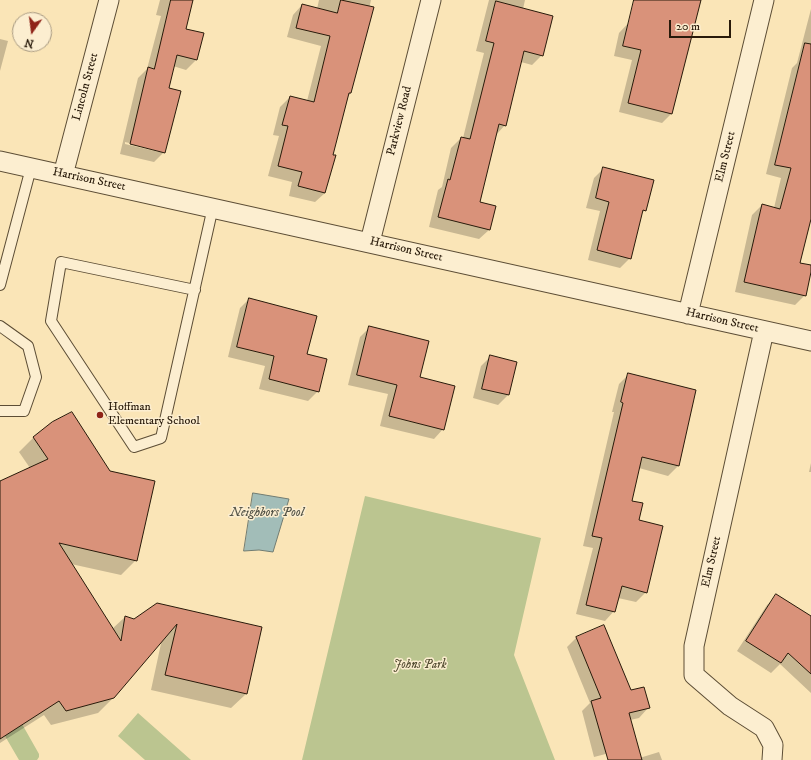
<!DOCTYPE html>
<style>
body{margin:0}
#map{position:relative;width:811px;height:760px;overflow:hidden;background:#fae5b7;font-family:"IM FELL DW Pica",serif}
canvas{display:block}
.north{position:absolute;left:12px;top:12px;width:40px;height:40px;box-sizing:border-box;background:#fceed0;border:1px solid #a79981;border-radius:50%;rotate:194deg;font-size:11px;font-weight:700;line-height:16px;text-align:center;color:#281a0a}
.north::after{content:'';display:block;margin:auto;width:14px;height:18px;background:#8f2418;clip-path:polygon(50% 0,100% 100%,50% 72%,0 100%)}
.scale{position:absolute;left:669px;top:20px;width:62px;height:18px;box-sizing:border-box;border:2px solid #281a0a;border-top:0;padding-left:5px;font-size:12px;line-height:14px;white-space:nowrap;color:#281a0a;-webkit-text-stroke:3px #fceed0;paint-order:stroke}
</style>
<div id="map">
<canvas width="811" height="760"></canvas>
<div class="north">N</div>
<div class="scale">20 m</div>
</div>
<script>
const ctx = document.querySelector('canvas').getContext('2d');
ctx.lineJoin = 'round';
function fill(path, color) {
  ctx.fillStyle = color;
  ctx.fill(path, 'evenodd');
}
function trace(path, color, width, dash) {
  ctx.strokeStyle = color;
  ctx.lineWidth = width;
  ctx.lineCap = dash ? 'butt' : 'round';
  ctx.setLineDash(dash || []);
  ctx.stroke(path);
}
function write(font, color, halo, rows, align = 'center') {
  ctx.font = font + ' "IM FELL DW Pica",serif';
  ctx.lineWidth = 3;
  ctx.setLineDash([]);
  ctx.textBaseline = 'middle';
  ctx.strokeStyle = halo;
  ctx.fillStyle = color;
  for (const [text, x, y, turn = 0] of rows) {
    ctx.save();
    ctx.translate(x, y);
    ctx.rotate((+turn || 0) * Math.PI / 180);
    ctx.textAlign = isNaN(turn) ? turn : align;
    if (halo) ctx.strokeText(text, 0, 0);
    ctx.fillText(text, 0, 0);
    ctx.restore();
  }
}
const green = new Path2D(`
 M365 496 541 538 514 655 555 760H302Z
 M138 713 191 760H145L118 736Z
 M22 724 39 754V757L37 760H19L5 736Z`);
const water = new Path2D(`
 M253 493 289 499 273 552 259 550 244 551Z`);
const shadow = new Path2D(`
 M160 0H192L185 29 202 34 196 60 186 70 173 66 167 89 164 152 154 162 120 154 138 78 147 69 161 16 156 15ZM125 142 159 150V152L125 144Z
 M319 0H371L351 93 348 96 332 155 325 193 315 202 289 196 292 182 268 176 279 136 273 135 280 107 290 97 307 101 321 46 287 37 293 15 302 5 317 9Z
 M489 0H525L523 9 542 55 532 65 521 62 505 125 496 135 479 203 489 230 479 239 429 227 438 190 442 187 451 148 461 138H463L484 53 476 51Z
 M650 0H700L672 113 662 123 619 112 632 60 614 56 619 33Z
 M811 9V215L799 263 811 266V268L805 295 795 305 735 292 752 215 762 205 774 208 781 178 766 174 792 68 797 63Z
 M0 39 8 41 0 71Z
 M604 168 645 210 641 214 630 258 620 268 588 260 600 211 586 208 594 178Z
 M249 299 306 355 318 391 308 401 259 389 265 366 228 357 240 308Z
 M370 327 419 378 443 429 434 439 380 426 388 394 348 385 360 337Z
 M490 357 516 363 508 395 498 405 473 398 481 366Z
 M629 374 695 390 678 466 668 476 639 468 630 502 638 521 646 592 636 602 618 598 614 611 605 621 576 614 593 548 583 546 614 412H612L619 384Z
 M34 437 136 560 121 575 71 564 112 629 125 617 134 620 261 628 246 694 231 708 151 690 162 639 113 698 98 713 51 725 44 715 0 743V482L30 468 19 452Z
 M811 463V472H809Z
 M777 596 811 617V693L780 664 771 673 737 651 767 605Z
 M576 638 648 708 639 718 630 720 625 749 594 757 582 711 590 703 567 647Z
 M659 752 662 760H633Z`);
const building = new Path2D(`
 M171 0H193L186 29 204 33 197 60 177 55 169 88 181 91 165 153 130 144 148 67 154 69Z
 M341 0 374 7 351 93H349L333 155H336L325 193 298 186 302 172 278 166 288 126 282 125 290 96 314 102 330 36 296 28 302 4 337 13Z
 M634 0H701L672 114 628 103 641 50 623 46Z
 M496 1 553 16 543 56 524 51 506 126 499 124 480 202 496 206 490 230 438 217 448 179 450 180 461 137 470 139 494 43 486 41Z
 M805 43 811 44V219L800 263 811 265V272L806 296 744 282 762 204 780 209 791 168 775 165Z
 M603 167 654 180 646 211 643 210 631 259 597 250 609 202 596 198Z
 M249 298 317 316 307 354 327 359 319 392 269 379 274 356 237 347Z
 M369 326 429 341 420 377 455 386 444 430 389 416 397 385 357 375Z
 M490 355 517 362 509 395 482 389Z
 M628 373 696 390 679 466 642 457 632 501 643 503 639 520 663 526 647 593 622 586 615 612 586 605 602 538 592 536 623 403 621 402Z
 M72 412 110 471 155 481 137 561 59 543 121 641 125 616 134 619 157 603 262 627 247 694 165 675 177 624 114 698 66 711 59 701 0 739V481L48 459 33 437 52 422Z
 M776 594 811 616V674L788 653 781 663 746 641Z
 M604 625 631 690 644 687 650 708 629 713 642 760H608L591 701 601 698 576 637Z`);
const service = new Path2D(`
 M0 285 31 168
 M195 290 61 262 51 321 134 447 161 438 213 207
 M0 326 28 346 36 377 24 411H0`);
const minor = new Path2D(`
 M0 161 811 341
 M63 175 109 0
 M370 242 431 0
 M688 314 764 0
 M764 331 694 646V675L730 706 764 728 773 745 772 760`);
const markers = [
 [100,415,4,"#8f2418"]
];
const streetNames = [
 ["Lincoln Street",86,87,-75],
 ["Parkview Road",400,121,-76],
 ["Elm Street",726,157,-76],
 ["Harrison Street",89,180,12],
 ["Harrison Street",406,250,13],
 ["Harrison Street",722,321,13],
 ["Elm Street",712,562,-77]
];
const poiNames = [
 ["Hoffman",108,408],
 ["Elementary School",108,422]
];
const parkNames = [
 ["Johns Park",420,666]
];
const waterNames = [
 ["Neighbors Pool",267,513]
];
fill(green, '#bbc590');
fill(water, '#a2bdb8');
trace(water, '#717c72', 1);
fill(shadow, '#0003');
fill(building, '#d9927a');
trace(building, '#281a0a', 1);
trace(service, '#5c4d35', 12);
trace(minor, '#5c4d35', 21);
trace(service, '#fceed0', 10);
trace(minor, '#fceed0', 19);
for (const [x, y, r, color] of markers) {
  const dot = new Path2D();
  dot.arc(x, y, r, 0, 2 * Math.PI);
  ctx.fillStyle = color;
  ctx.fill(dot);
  trace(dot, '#fceed0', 1.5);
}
write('12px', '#281a0a', '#fceed0', streetNames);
write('12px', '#281a0a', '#fceed0', poiNames, 'left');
write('italic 12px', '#544d32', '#fceed0', parkNames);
write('italic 13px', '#535347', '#fceed0', waterNames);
</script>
